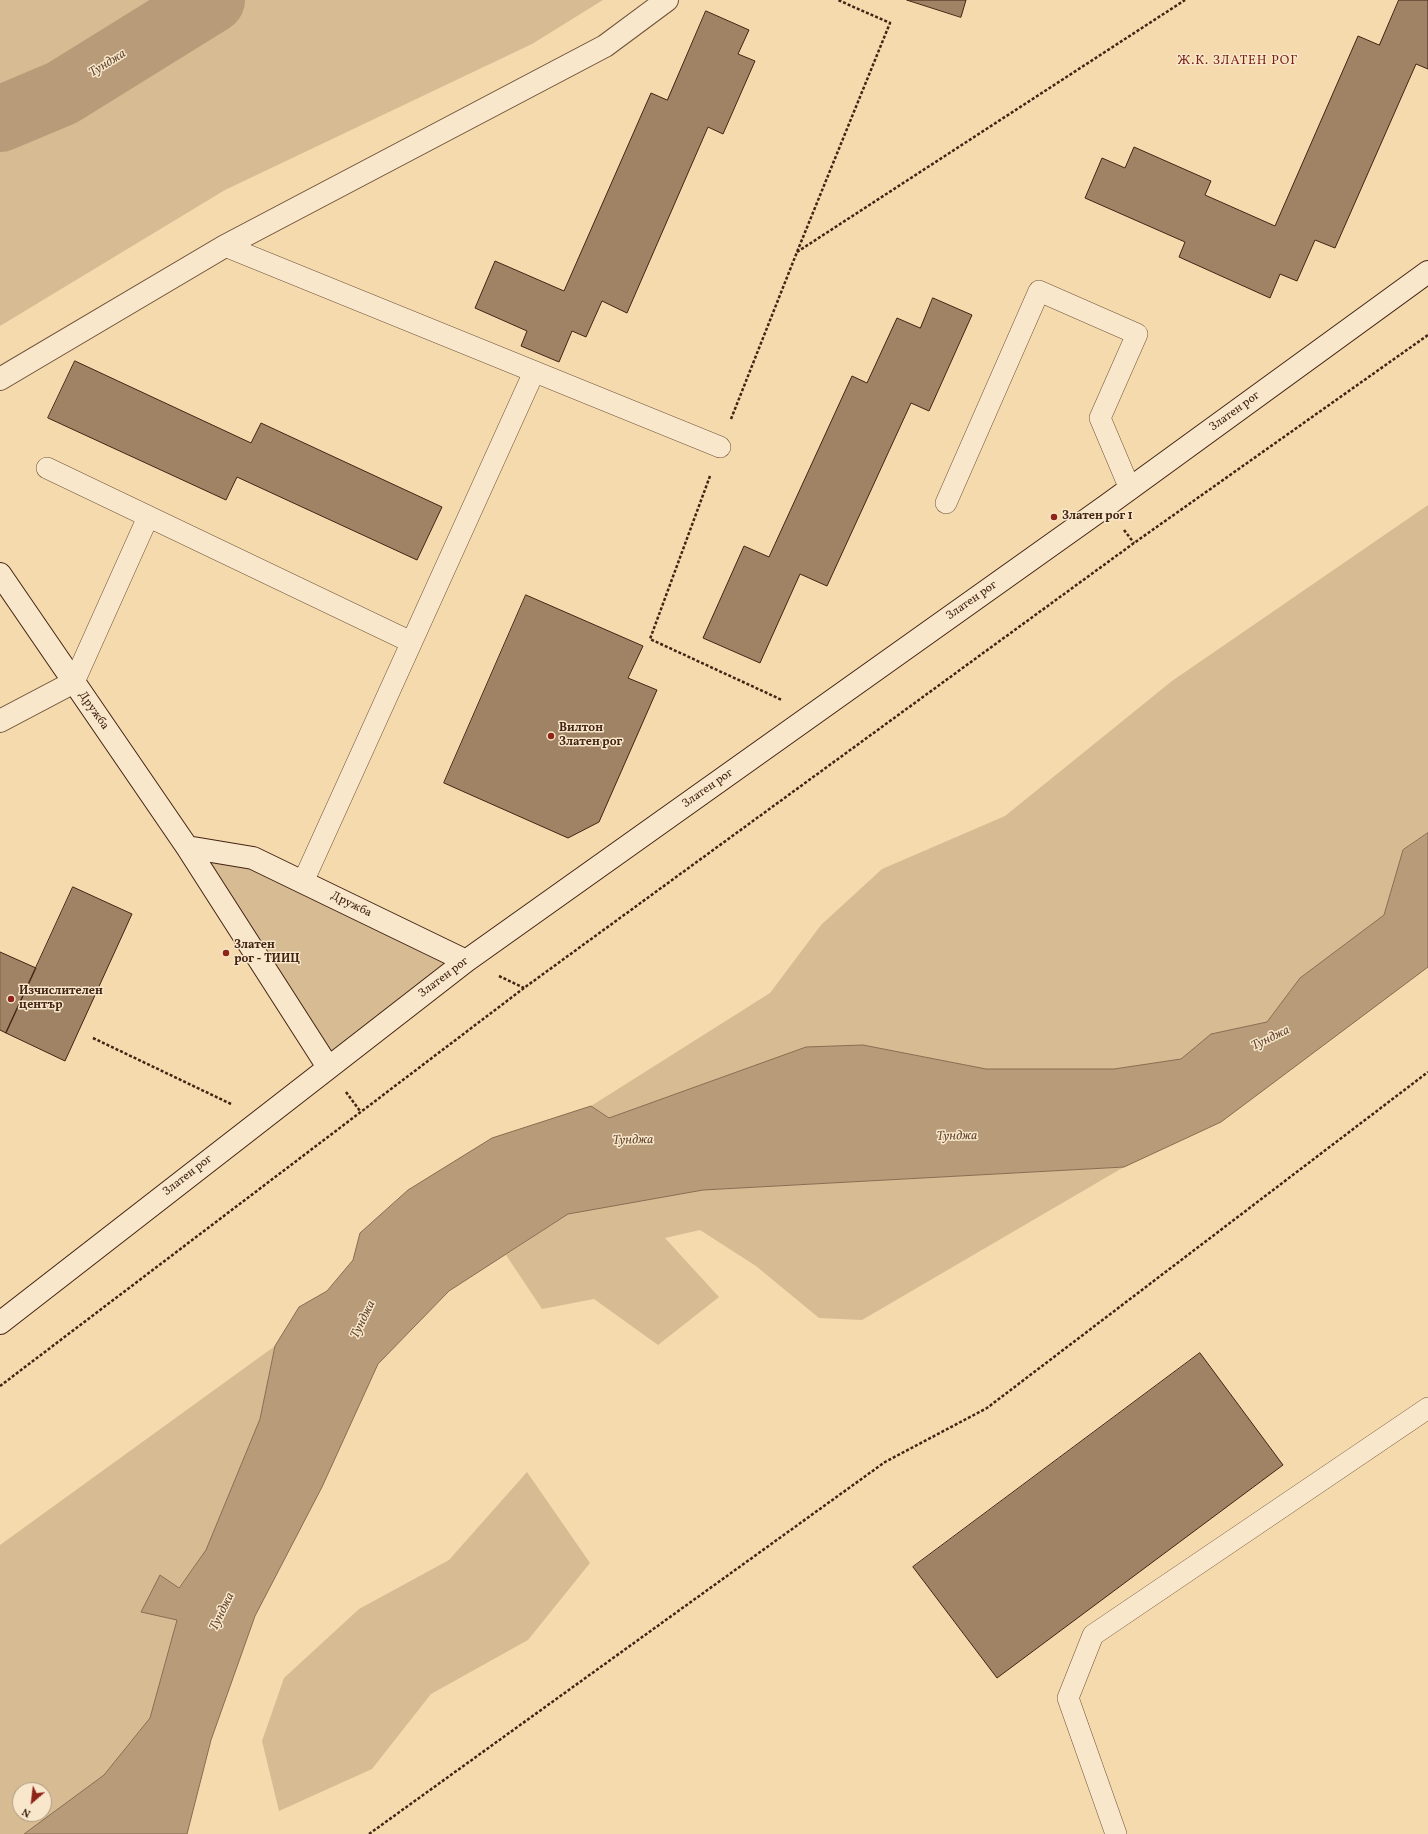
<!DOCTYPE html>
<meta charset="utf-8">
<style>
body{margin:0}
#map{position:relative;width:1428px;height:1834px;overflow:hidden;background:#f5daad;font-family:Vollkorn,serif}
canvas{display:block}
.north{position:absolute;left:12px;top:1782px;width:40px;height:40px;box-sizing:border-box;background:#f8e7ca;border:1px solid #af9981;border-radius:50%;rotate:208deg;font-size:11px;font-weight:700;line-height:16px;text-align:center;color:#422414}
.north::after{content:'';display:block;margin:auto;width:14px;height:18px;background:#8f2418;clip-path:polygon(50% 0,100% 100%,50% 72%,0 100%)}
</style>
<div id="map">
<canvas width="1428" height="1834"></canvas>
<div class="north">N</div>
</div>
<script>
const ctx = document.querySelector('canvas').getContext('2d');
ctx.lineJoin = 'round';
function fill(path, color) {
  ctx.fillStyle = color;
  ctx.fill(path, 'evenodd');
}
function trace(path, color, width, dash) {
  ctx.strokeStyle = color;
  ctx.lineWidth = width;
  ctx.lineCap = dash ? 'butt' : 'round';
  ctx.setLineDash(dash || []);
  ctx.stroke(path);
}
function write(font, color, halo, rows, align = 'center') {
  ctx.font = font + ' Vollkorn,serif';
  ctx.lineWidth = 3;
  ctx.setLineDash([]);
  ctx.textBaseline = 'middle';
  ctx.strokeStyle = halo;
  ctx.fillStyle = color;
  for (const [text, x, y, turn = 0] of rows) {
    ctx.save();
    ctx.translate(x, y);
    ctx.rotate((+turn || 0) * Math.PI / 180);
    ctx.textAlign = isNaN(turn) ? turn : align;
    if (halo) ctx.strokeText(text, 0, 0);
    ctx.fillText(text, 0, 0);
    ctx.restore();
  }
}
const green = new Path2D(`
 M0 0H603L532 44 225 190 0 326Z
 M1428 505V833L1403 850 1384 915 1300 978 1267 1022 1211 1034 1181 1059 1114 1069H986L863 1045 806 1047 609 1118 591 1106 770 993 821 925 882 869 1005 816 1172 681Z
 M187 847 253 858 466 961 328 1067Z
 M1124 1167 862 1320 819 1318 756 1266 700 1230 665 1238 719 1297 658 1345 594 1299 542 1309 506 1255 568 1214 703 1190Z
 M275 1346 260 1419 206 1550 178 1588 161 1575 141 1612 177 1619 150 1718 104 1775 24 1834H0V1545ZM20 1790H44V1814H20Z
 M527 1472 590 1563 528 1640 431 1694 372 1769 279 1811 262 1741 284 1678 359 1609 449 1560Z`);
const water = new Path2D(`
 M1428 833V967L1221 1122 1124 1167 703 1190 568 1214 449 1291 378 1364 322 1487 255 1616 211 1740 187 1834H24L104 1775 150 1718 177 1620 141 1612 160 1575 179 1588 206 1550 260 1419 275 1346 299 1307 327 1291 353 1260 360 1233 408 1190 492 1138 591 1106 609 1118 806 1047 863 1045 986 1069H1114L1181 1059 1211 1034 1267 1022 1300 978 1384 915 1403 850Z`);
const river = new Path2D(`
 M0 119 62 93 212 0`);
const building = new Path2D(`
 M907 0H966L961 17Z
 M1399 0H1428V69L1416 64 1335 248 1315 240 1297 281 1280 274 1270 298 1179 257 1185 242 1085 198 1102 158 1125 168 1134 147 1211 181 1205 195 1275 226 1358 36 1379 45Z
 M706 11 749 30 738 54 755 61 723 134 708 127 627 313 602 301 586 337 572 331 559 362 521 346 527 331 475 308 495 261 564 291 651 93 667 100Z
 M933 298 972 315 929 411 911 403 827 586 800 574 760 663 703 638 744 546 769 557 852 376 867 383 897 318 920 328Z
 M75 361 251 443 261 423 442 507 417 560 237 477 226 500 48 418Z
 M526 595 643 646 628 678 657 690 599 822 568 838 444 783Z
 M73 887 132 914 65 1061 6 1033Z
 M0 952 36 968 6 1033 0 1030Z
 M1200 1353 1283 1465 997 1678 913 1567Z`);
const path = new Path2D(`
 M797 252 1185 0
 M731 419 797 252 890 23 838 0
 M710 476 650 639 782 700
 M1124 530 1134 543
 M499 976 524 988
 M93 1038 231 1104
 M346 1092 360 1111
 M0 1386 524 988 1134 543 1428 335
 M369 1834 885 1462 987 1408 1428 1072`);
const lane = new Path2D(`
 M225 246 720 447
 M47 468 411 642
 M946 503 1039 291 1137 334 1100 418 1130 489
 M74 682 148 517
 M303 882 534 372
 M1116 1834 1068 1698 1093 1635 1428 1408`);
const street = new Path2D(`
 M0 379 225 246 605 46 667 0
 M0 721 74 682`);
const secondary = new Path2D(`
 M0 574 187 847 328 1067
 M187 847 253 858 466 961
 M0 1323 466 961 1106 506 1428 272`);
const markers = [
 [1054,517,4,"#8f2418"],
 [551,736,4,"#8f2418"],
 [226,953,4,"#8f2418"],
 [11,999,4,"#8f2418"]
];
const streetNames = [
 ["Златен рог",1235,412,-36],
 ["Златен рог",972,601,-35],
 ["Дружба",93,711,55],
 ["Златен рог",708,789,-35],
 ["Дружба",351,905,26],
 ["Златен рог",444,978,-37],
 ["Златен рог",188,1176,-38]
];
const poiNames = [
 ["Златен рог 1",1062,517],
 ["Вилтон",559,729],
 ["Златен рог",559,743],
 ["Златен",234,946],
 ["рог - ТИИЦ",234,960],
 ["Изчислителен",19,992],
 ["център",19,1006]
];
const neighbourhoodNames = [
 ["Ж.К. ЗЛАТЕН РОГ",1238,62]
];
const waterNames = [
 ["Тунджа",108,64,-32],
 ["Тунджа",1271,1039,-26],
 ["Тунджа",957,1137,-1],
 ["Тунджа",633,1141,-1],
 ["Тунджа",364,1320,-64],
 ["Тунджа",223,1612,-64]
];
fill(green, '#d7bb93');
fill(water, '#b89c79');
trace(water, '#896c51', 1);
trace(river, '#b89c79', 66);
fill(building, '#9f8364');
trace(building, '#422414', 1);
trace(lane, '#6f523a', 22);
trace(street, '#6f523a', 24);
trace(secondary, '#422414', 24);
trace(path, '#422414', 2.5, [3, 2]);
trace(lane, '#f8e7ca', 21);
trace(street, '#f8e7ca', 22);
trace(secondary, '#f8e7ca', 22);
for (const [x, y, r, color] of markers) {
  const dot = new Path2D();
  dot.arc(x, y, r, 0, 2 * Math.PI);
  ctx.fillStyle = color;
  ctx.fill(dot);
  trace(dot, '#f8e7ca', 1.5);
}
write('12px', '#422414', '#f8e7ca', streetNames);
write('bold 12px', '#422414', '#f8e7ca', poiNames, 'left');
ctx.letterSpacing = '1px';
write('13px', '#7a1f14', '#f8e7ca', neighbourhoodNames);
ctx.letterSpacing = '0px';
write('italic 13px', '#654832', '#f8e7ca', waterNames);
</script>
